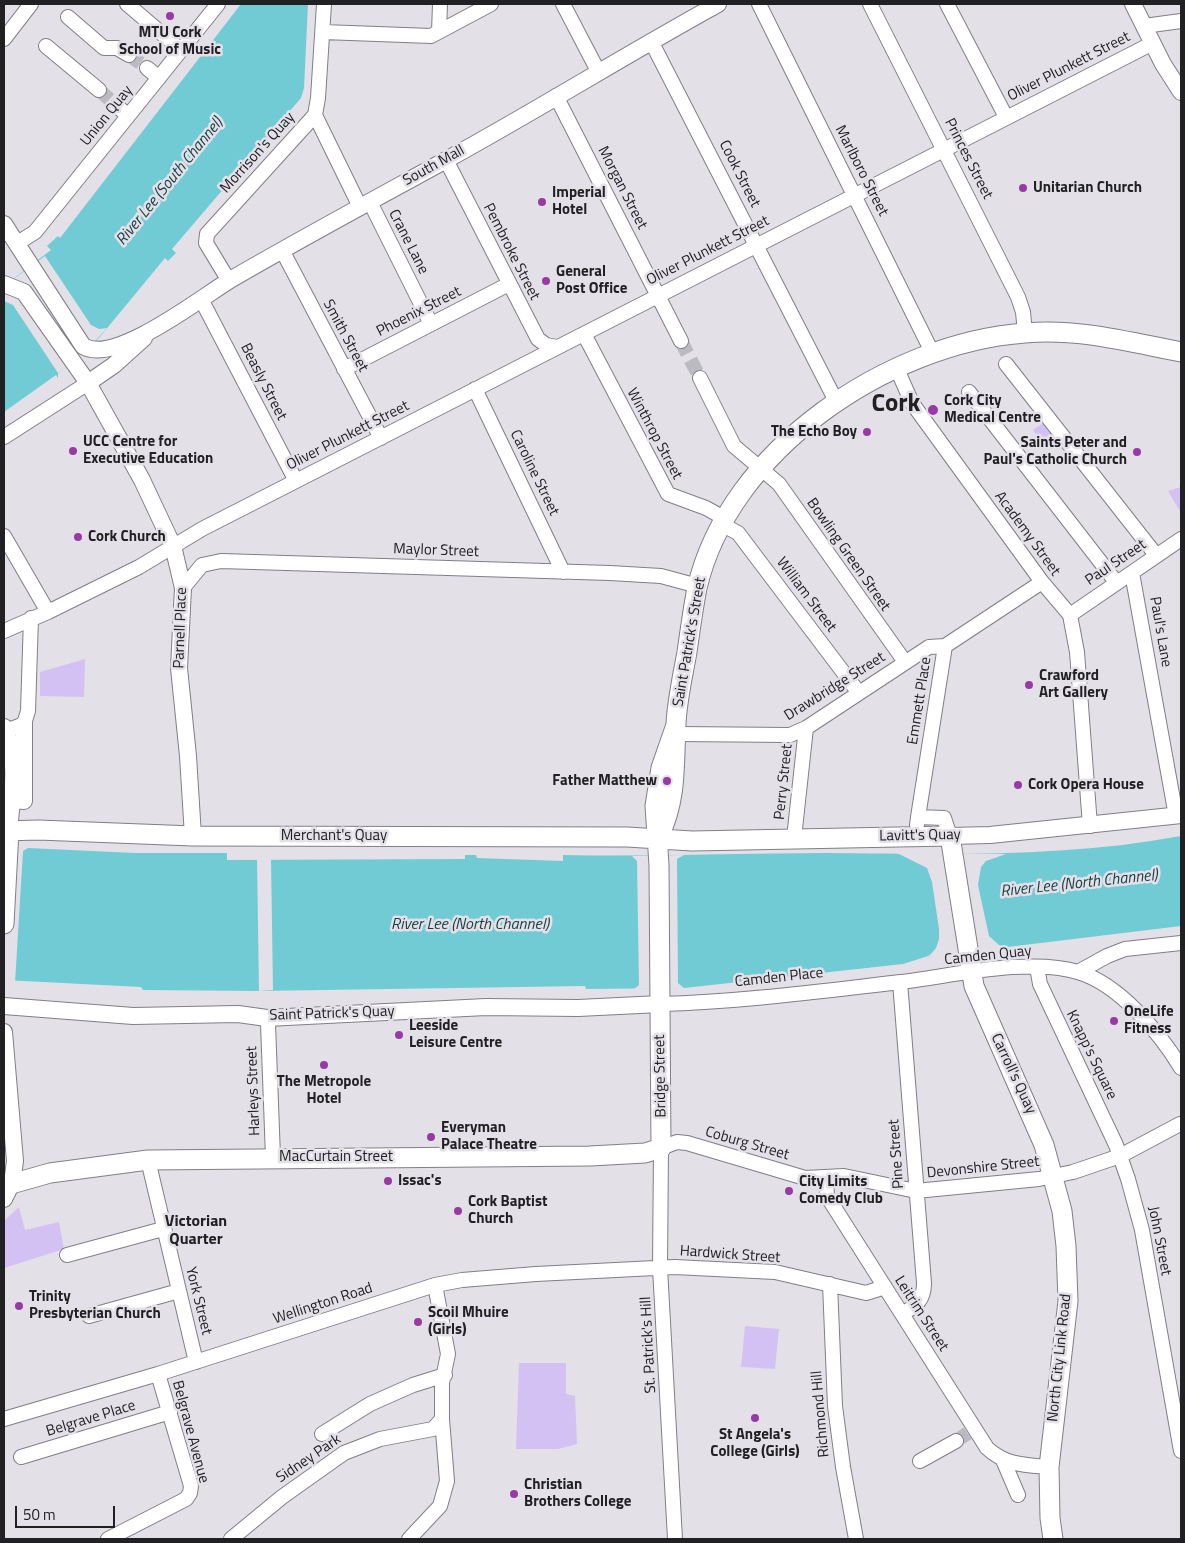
<!DOCTYPE html>
<style>
body{margin:0}
#map{position:relative;width:1185px;height:1543px;overflow:hidden;background:#e3e0e8;font-family:"Titillium Web",sans-serif}
canvas{display:block}
.frame{position:absolute;inset:0;border:5px solid #212023;pointer-events:none}
.scale{position:absolute;left:15px;top:1506px;width:100px;height:22px;box-sizing:border-box;border:2px solid #212023;border-top:0;padding-left:6px;font-size:15px;line-height:18px;white-space:nowrap;color:#212023;-webkit-text-stroke:4px #e3e0e8;paint-order:stroke}
</style>
<div id="map">
<canvas width="1185" height="1543"></canvas>
<div class="frame"></div>
<div class="scale">50 m</div>
</div>
<script>
const ctx = document.querySelector('canvas').getContext('2d');
ctx.lineJoin = 'round';
function fill(path, color) {
  ctx.fillStyle = color;
  ctx.fill(path, 'evenodd');
}
function trace(path, color, width, dash) {
  ctx.strokeStyle = color;
  ctx.lineWidth = width;
  ctx.lineCap = dash ? 'butt' : 'round';
  ctx.setLineDash(dash || []);
  ctx.stroke(path);
}
function write(font, color, halo, rows, align = 'center') {
  ctx.font = font + ' "Titillium Web",sans-serif';
  ctx.lineWidth = 5;
  ctx.setLineDash([]);
  ctx.textBaseline = 'middle';
  ctx.strokeStyle = halo;
  ctx.fillStyle = color;
  for (const [text, x, y, turn = 0] of rows) {
    ctx.save();
    ctx.translate(x, y);
    ctx.rotate((+turn || 0) * Math.PI / 180);
    ctx.textAlign = isNaN(turn) ? turn : align;
    if (halo) ctx.strokeText(text, 0, 0);
    ctx.fillText(text, 0, 0);
    ctx.restore();
  }
}
const green = new Path2D(`
 M1046 421 1059 437 1044 447 1033 430Z
 M1181 487V513L1168 491Z
 M85 659 84 697 40 696V672Z
 M19 1207 25 1230 59 1222 64 1249 4 1268V1221Z
 M745 1326 779 1329 775 1369 741 1367Z
 M519 1363H566V1394L575 1396 577 1444 558 1449H516Z`);
const water = new Path2D(`
 M241 4H308L304 88 301 98 172 249 176 253 168 261 165 258 89 350 58 373V378L56 375 4 412V286L51 250 47 246 58 236 60 238Z
 M1181 836V926L925 957 903 964 684 988 586 989 585 986 259 991 143 990 141 987 4 980 23 851 28 848 135 853H227V860L465 859V855H476L477 858 563 861V855C650 857 737 853 824 853 943 854 1063 858 1181 836Z`);
const pier = new Path2D(`
 M45 256 91 325 99 329 107 328 81 357 58 373 13 305 4 301V286Z
 M20 851H23L15 983H4V857L20 858Z
 M897 853 1006 854 986 861 981 867 978 885 989 936 999 945 1009 949H1019L925 957 930 955 936 948 939 939V929L932 882 927 868Z
 M684 855 677 859 678 983 684 988 634 989 639 985 637 861 632 856Z
 M257 859H271L273 990 259 991Z`);
const minorTunnel = new Path2D(`
 M129 55 147 68
 M99 90 117 106
 M681 341 700 378
 M956 1441 968 1433`);
const minor = new Path2D(`
 M127 4 181 50
 M563 4 598 71
 M759 4 933 354
 M870 4 1018 297 1023 312 1025 333
 M947 4 1006 117
 M68 17 104 48H117L129 55
 M1144 26 1181 21
 M323 32 431 36 491 4
 M439 32 440 4
 M4 39 31 4
 M651 41 837 403
 M46 46 99 90
 M147 68 159 78
 M556 96 681 341
 M117 106 128 116
 M315 115 360 207
 M446 160 538 339 546 345 557 347
 M370 202 431 324
 M16 244 35 232 218 4
 M282 250 381 438
 M229 281 206 243 207 234 315 115 318 98 324 4
 M201 299 296 481
 M584 334 668 494 706 508 724 518
 M1006 364 1156 555
 M344 369 509 284
 M897 369 912 403 1042 582 1070 615
 M700 378 734 446 779 484 905 662
 M475 389 563 572
 M969 392 1116 582
 M4 437 88 383
 M721 524 738 533 859 693
 M4 536 48 612
 M1132 573 1176 816
 M183 588 202 565 221 561 610 573 661 576 698 586
 M1070 615 1077 652 1090 826
 M1070 615 1181 539
 M4 631 48 612 139 567 202 529 1153 43
 M6 731 24 724 28 711 31 618
 M677 734 790 735 806 728 929 647 945 646
 M918 817 945 646 1042 582
 M917 825 918 817 944 818 950 836
 M794 838 806 728
 M1037 967 1040 984 1116 1145 1128 1179 1142 1230 1181 1451
 M1078 972 1107 956 1125 949 1181 943
 M900 982 924 1283C924 1299 917 1306 903 1313
 M660 1004C740 1002 822 991 901 982 952 976 1029 957 1078 972 1119 984 1160 1033 1181 1068
 M268 1024 273 1157
 M148 1160 196 1362
 M826 1177 827 1196 987 1448C1005 1465 1025 1465 1049 1467
 M67 1255 163 1229
 M830 1284 835 1406 843 1467 856 1539
 M89 1316 179 1291
 M4 1419 158 1374 435 1285 462 1280 536 1274 675 1267 775 1272 866 1293 885 1287
 M322 1434 370 1404 413 1385 445 1375
 M21 1457 170 1412
 M1003 1460 1018 1495
 M920 1461 956 1441
 M108 1539 186 1499 190 1493 191 1486 158 1374
 M231 1539 282 1497 344 1453 380 1439 433 1429 442 1419
 M409 1539 440 1506 447 1481 442 1419V1383L448 1354 435 1285
 M675 1539 660 1268 661 1148 677 1142 687 1143 805 1178 844 1176 916 1191 1039 1179 1073 1172 1120 1156 1180 1124`);
const major = new Path2D(`
 M1133 4 1163 64 1181 92
 M4 224 83 346C114 366 202 297 230 280 302 238 375 199 448 159 539 109 627 54 718 4
 M4 284 24 292 88 383 142 480 173 546 183 588 179 668 188 756 193 836
 M88 383 114 365 144 338
 M4 727C19 759 12 797 9 831
 M12 800 24 801V724
 M950 836 990 835 1181 815
 M4 1006 133 1016 238 1014 267 1018 486 1007 578 1008 660 1004
 M4 1032 15 1161 12 1183 4 1199`);
const highway = new Path2D(`
 M4 831 38 830 193 836 627 837 692 841 950 836 974 986 1044 1145 1062 1211 1066 1246 1068 1301 1049 1467 1050 1518 1053 1539
 M659 836C677 800 674 763 676 724 677 700 683 675 687 652 690 631 693 609 697 588 729 450 888 343 1025 333 1078 328 1129 342 1181 352
 M4 924 9 831
 M4 1186 50 1173 148 1160 590 1156 645 1153 661 1148 659 865 655 806 661 768 676 725`);
const markers = [
 [170,16,5,"#983aa3"],
 [1023,188,5,"#983aa3"],
 [542,202,5,"#983aa3"],
 [546,281,5,"#983aa3"],
 [933,410,6,"#983aa3"],
 [867,432,5,"#983aa3"],
 [73,451,5,"#983aa3"],
 [1137,452,5,"#983aa3"],
 [78,537,5,"#983aa3"],
 [1029,685,5,"#983aa3"],
 [667,781,5,"#983aa3"],
 [1018,785,5,"#983aa3"],
 [1114,1021,5,"#983aa3"],
 [399,1035,5,"#983aa3"],
 [324,1065,5,"#983aa3"],
 [431,1137,5,"#983aa3"],
 [388,1181,5,"#983aa3"],
 [789,1191,5,"#983aa3"],
 [458,1211,5,"#983aa3"],
 [19,1306,5,"#983aa3"],
 [418,1322,5,"#983aa3"],
 [755,1418,5,"#983aa3"],
 [514,1494,5,"#983aa3"]
];
const poiNames = [
 ["MTU Cork",170,33,"center"],
 ["School of Music",170,50,"center"],
 ["Unitarian Church",1033,188],
 ["Imperial",552,193],
 ["Hotel",552,210],
 ["General",556,272],
 ["Post Office",556,289],
 ["Cork City",944,401],
 ["Medical Centre",944,418],
 ["The Echo Boy",857,432,"right"],
 ["UCC Centre for",83,442],
 ["Executive Education",83,459],
 ["Saints Peter and",1127,443,"right"],
 ["Paul's Catholic Church",1127,460,"right"],
 ["Cork Church",88,537],
 ["Crawford",1039,676],
 ["Art Gallery",1039,693],
 ["Father Matthew",657,781,"right"],
 ["Cork Opera House",1028,785],
 ["OneLife",1124,1012],
 ["Fitness",1124,1029],
 ["Leeside",409,1026],
 ["Leisure Centre",409,1043],
 ["The Metropole",324,1082,"center"],
 ["Hotel",324,1099,"center"],
 ["Everyman",441,1128],
 ["Palace Theatre",441,1145],
 ["Issac's",398,1181],
 ["City Limits",799,1182],
 ["Comedy Club",799,1199],
 ["Cork Baptist",468,1202],
 ["Church",468,1219],
 ["Trinity",29,1297],
 ["Presbyterian Church",29,1314],
 ["Scoil Mhuire",428,1313],
 ["(Girls)",428,1330],
 ["St Angela's",755,1435,"center"],
 ["College (Girls)",755,1452,"center"],
 ["Christian",524,1485],
 ["Brothers College",524,1502]
];
const streetNames = [
 ["Oliver Plunkett Street",1069,67,-27],
 ["Union Quay",107,116,-51],
 ["Morrison's Quay",258,153,-48],
 ["Princes Street",968,159,63],
 ["South Mall",434,166,-29],
 ["Marlboro Street",861,171,63],
 ["Cook Street",739,174,63],
 ["Morgan Street",622,188,63],
 ["Crane Lane",408,242,63],
 ["Oliver Plunkett Street",708,251,-27],
 ["Pembroke Street",511,252,63],
 ["Phoenix Street",419,312,-27],
 ["Smith Street",345,336,62],
 ["Beasly Street",263,382,63],
 ["Winthrop Street",654,434,62],
 ["Oliver Plunkett Street",348,436,-27],
 ["Caroline Street",534,473,64],
 ["Academy Street",1027,534,54],
 ["Maylor Street",436,551,2],
 ["Bowling Green Street",848,555,55],
 ["Paul Street",1116,563,-34],
 ["William Street",806,595,53],
 ["Parnell Place",181,628,-88],
 ["Paul's Lane",1160,632,80],
 ["Saint Patrick's Street",690,642,-80],
 ["Drawbridge Street",835,687,-32],
 ["Emmett Place",920,701,-81],
 ["Perry Street",784,782,-84],
 ["Merchant's Quay",334,836],
 ["Lavitt's Quay",920,836,-1],
 ["Camden Quay",988,956,-6],
 ["Camden Place",779,978,-6],
 ["Saint Patrick's Quay",332,1014,-2],
 ["Knapp's Square",1091,1055,64],
 ["Carroll's Quay",1013,1074,65],
 ["Bridge Street",661,1076,-91],
 ["Harleys Street",254,1091,-92],
 ["Coburg Street",747,1144,16],
 ["Pine Street",897,1154,-94],
 ["MacCurtain Street",336,1157],
 ["Devonshire Street",983,1168,-6],
 ["John Street",1159,1241,79],
 ["Hardwick Street",730,1255,4],
 ["York Street",198,1301,76],
 ["Wellington Road",323,1304,-18],
 ["Leitrim Street",921,1314,57],
 ["St. Patrick's Hill",649,1345,-93],
 ["North City Link Road",1060,1358,-84],
 ["Richmond Hill",821,1414,-95],
 ["Belgrave Place",91,1419,-17],
 ["Belgrave Avenue",190,1432,75],
 ["Sidney Park",309,1459,-34]
];
const waterNames = [
 ["River Lee (South Channel)",170,182,-51],
 ["River Lee (North Channel)",1079,884,-6],
 ["River Lee (North Channel)",470,925]
];
const neighbourhoodNames = [
 ["Victorian",196,1222],
 ["Quarter",196,1240]
];
const townNames = [
 ["Cork",896,405]
];
fill(green, '#d4c1f4');
fill(water, '#71cbd4');
fill(pier, '#e3e0e8');
trace(minorTunnel, '#bcbac1', 14, [14, 7]);
trace(minor, '#817e86', 16);
trace(major, '#817e86', 18);
trace(highway, '#817e86', 21);
trace(minor, '#fff', 14);
trace(major, '#fff', 16);
trace(highway, '#fff', 19);
for (const [x, y, r, color] of markers) {
  const dot = new Path2D();
  dot.arc(x, y, r, 0, 2 * Math.PI);
  ctx.fillStyle = color;
  ctx.fill(dot);
  trace(dot, '#e3e0e8', 2);
}
write('bold 15px', '#212023', '#e3e0e8', poiNames, 'left');
write('15px', '#212023', '#e3e0e8', streetNames);
write('italic 16px', '#143f43', '#e3e0e8', waterNames);
write('bold 16px', '#212023', '#e3e0e8', neighbourhoodNames);
write('bold 25px', '#212023', '#e3e0e8', townNames);
</script>
